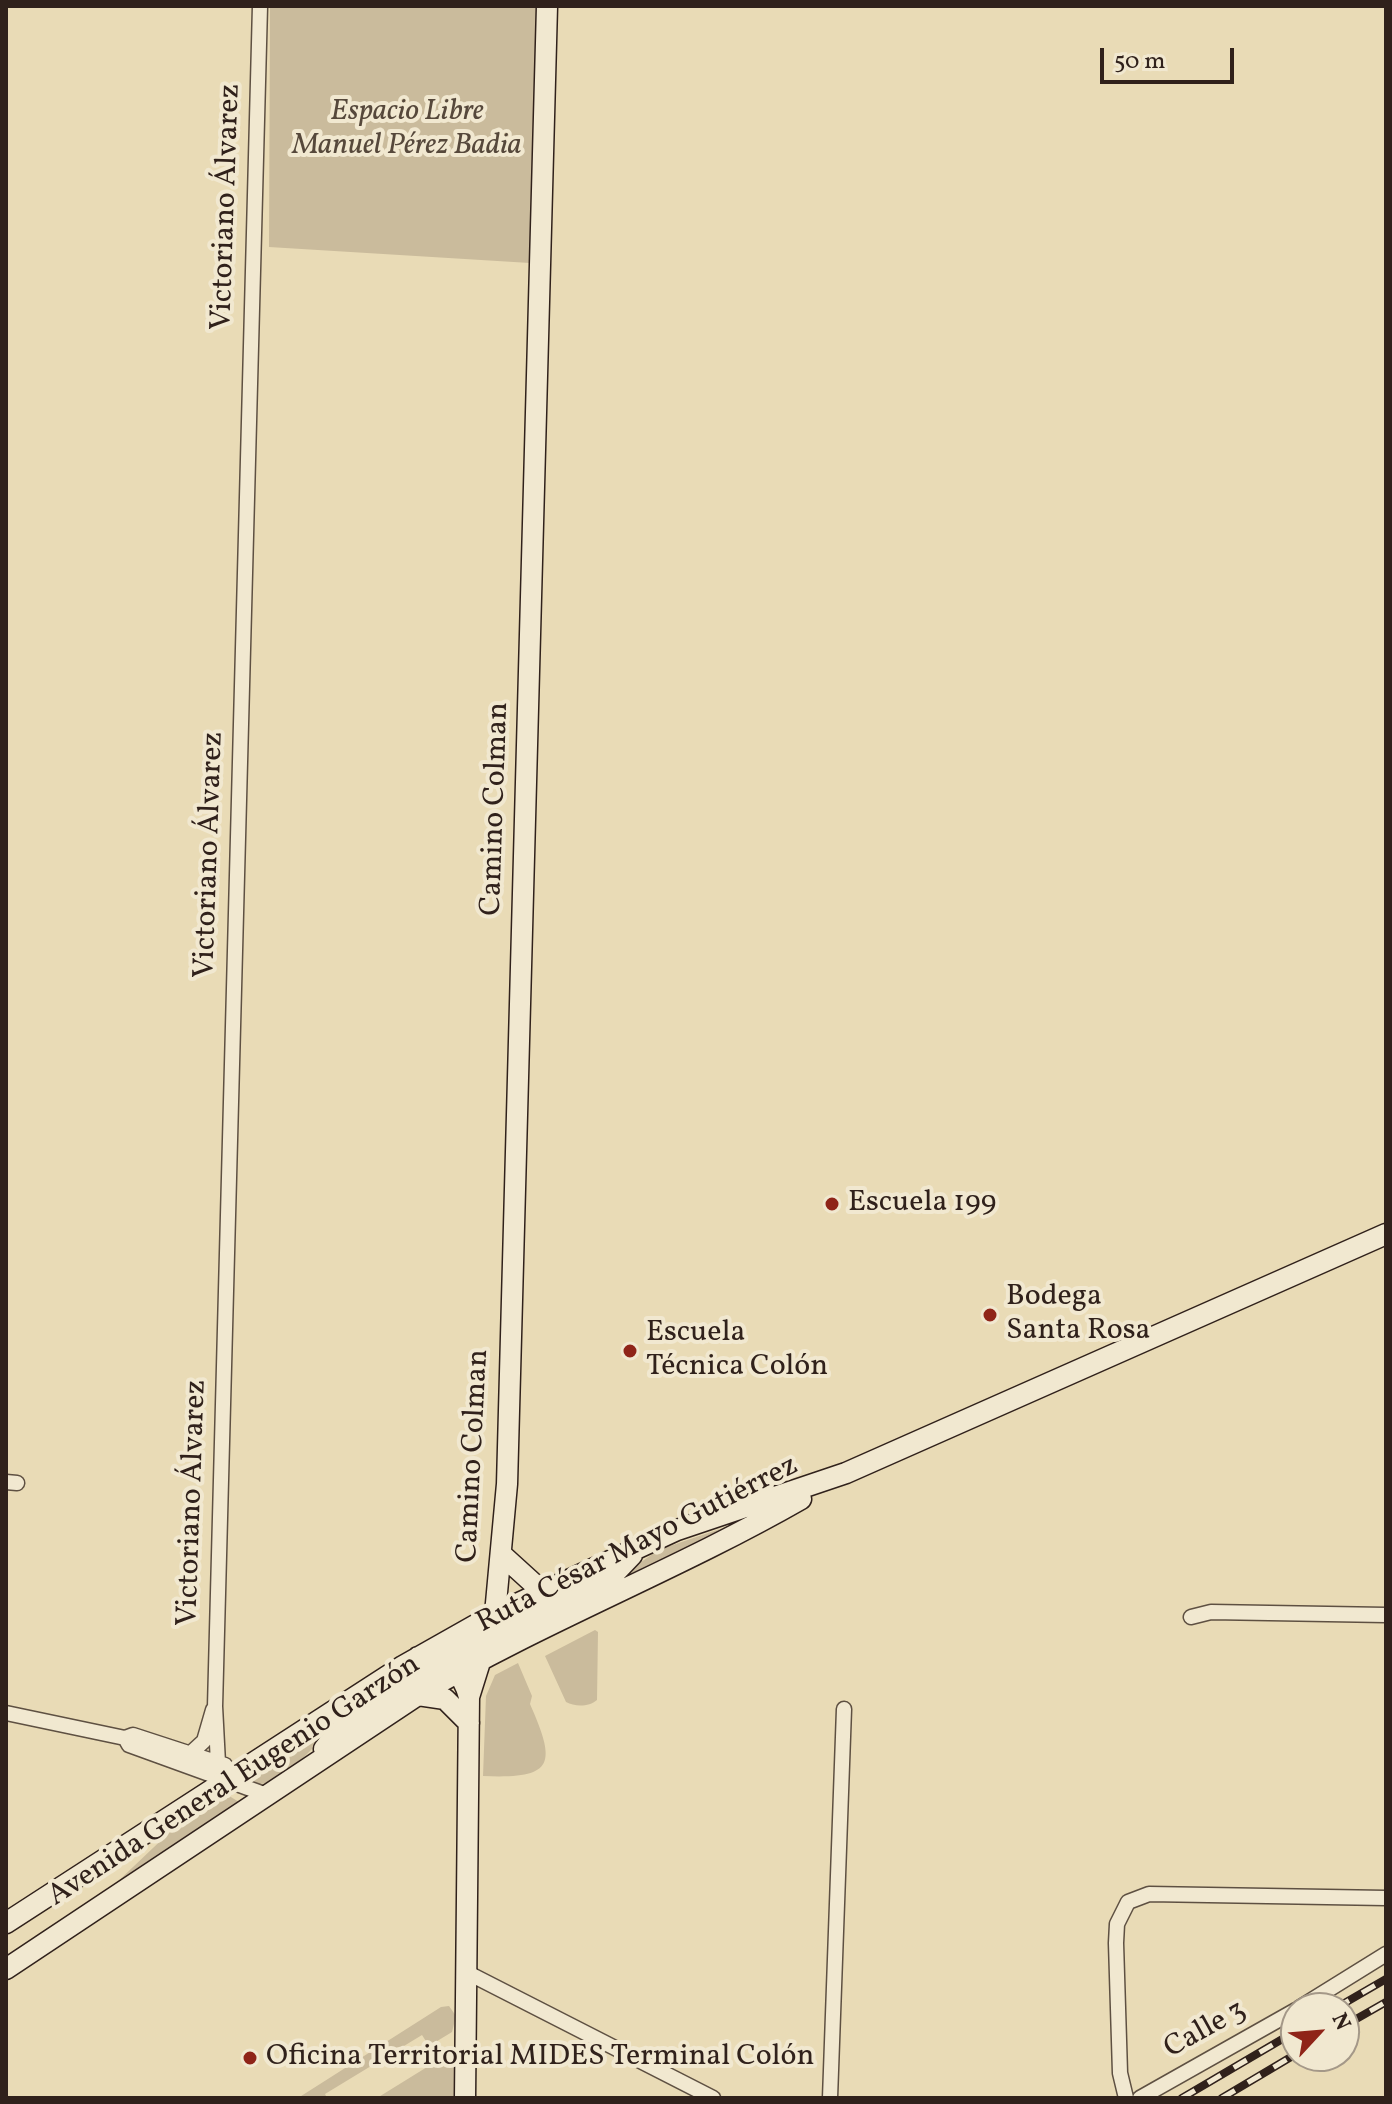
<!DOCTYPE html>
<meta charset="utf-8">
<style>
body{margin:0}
#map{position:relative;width:1392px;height:2104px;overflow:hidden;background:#e9dbb6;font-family:Vollkorn,serif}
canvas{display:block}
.frame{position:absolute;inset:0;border:8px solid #30211b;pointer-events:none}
.north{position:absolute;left:1280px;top:1992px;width:80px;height:80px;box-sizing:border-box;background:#f1e8d0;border:2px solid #a49888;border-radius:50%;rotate:64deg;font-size:22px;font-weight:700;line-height:32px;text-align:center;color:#30211b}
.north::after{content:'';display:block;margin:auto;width:28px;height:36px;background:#8f2418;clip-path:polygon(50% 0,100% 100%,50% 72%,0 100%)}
.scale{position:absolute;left:1100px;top:48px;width:134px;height:36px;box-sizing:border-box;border:4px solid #30211b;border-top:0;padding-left:10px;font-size:24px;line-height:28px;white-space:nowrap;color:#30211b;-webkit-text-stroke:6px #f1e8d0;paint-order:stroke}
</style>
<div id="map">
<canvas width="1392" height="2104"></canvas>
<div class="frame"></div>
<div class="north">N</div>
<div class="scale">50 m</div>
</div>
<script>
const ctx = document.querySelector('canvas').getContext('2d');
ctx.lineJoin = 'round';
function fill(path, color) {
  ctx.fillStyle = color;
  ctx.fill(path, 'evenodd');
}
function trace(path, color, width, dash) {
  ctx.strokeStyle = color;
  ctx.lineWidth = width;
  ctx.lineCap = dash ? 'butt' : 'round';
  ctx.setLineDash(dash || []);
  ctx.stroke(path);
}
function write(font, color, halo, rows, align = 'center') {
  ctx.font = font + ' Vollkorn,serif';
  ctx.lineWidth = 8;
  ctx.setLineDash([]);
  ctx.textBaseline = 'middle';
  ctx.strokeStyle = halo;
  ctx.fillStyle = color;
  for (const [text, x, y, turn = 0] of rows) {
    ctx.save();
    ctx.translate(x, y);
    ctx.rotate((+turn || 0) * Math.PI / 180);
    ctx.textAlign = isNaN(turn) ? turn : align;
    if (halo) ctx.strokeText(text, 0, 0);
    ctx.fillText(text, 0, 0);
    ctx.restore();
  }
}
const green = new Path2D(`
 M270 6H538L530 263 269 247Z
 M720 1529 682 1553 557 1609 616 1580 658 1550Z
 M595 1630 598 1632 597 1700C589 1707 575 1707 566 1702L545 1656Z
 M518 1663 532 1696 530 1704C557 1765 554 1779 483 1776L486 1696 495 1675Z
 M408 1674 328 1733 304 1757 269 1783 260 1784 250 1779Z
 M226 1794 239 1802 35 1941V1936L112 1887 174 1828Z
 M449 2006 456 2016 452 2032 429 2046 422 2035 325 2094 327 2098H298L441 2007Z
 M440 2059H449L456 2066V2098H377Z`);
const street = new Path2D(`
 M6 1482 17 1483
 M1191 1617 1211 1612 1386 1615
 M6 1713 125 1738 133 1735 225 1765
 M125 1738 129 1745 267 1795
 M191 1753 204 1741 213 1710
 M218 1763 215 1706 260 6
 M468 1973 713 2098
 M1299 2008 1386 1954
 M830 2098 844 1709
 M1126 2098 1120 2073 1116 1943 1117 1924 1128 1902 1149 1894 1386 1898
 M1140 2098 1296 2010`);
const secondary = new Path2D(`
 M501 1554 534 1584 547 1590
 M487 1649 503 1629 612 1576 632 1555
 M418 1657C445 1655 462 1671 469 1697L465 2098
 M418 1695 445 1699 469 1723
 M469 1697 495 1614 507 1484 547 6
 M324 1749C365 1693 443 1679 487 1627
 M6 1923 403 1666 495 1614 677 1530 846 1473 1386 1234
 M6 1969 418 1695C542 1622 677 1570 801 1499`);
const rail = new Path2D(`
 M1336 2008 1386 1979
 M1344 2026 1386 2002
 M1182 2098 1296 2031
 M1222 2098 1296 2054`);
const markers = [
 [832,1204,8,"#8f2418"],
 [990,1315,8,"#8f2418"],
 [630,1351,8,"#8f2418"],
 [250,2058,8,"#8f2418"]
];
const parkNames = [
 ["Espacio Libre",407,113],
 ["Manuel Pérez Badia",407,147]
];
const streetNames = [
 ["Victoriano Álvarez",228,207,-88],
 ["Camino Colman",497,809,-88],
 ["Victoriano Álvarez",211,855,-88],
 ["Camino Colman",475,1456,-87],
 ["Victoriano Álvarez",194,1503,-88],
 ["Ruta César Mayo Gutiérrez",638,1546,-27],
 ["Avenida General Eugenio Garzón",235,1782,-33],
 ["Calle 3",1206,2031,-29]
];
const poiNames = [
 ["Escuela 199",848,1204],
 ["Bodega",1006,1298],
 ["Santa Rosa",1006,1332],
 ["Escuela",646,1334],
 ["Técnica Colón",646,1368],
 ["Oficina Territorial MIDES Terminal Colón",266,2058]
];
fill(green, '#cabb9c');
trace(street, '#5e5042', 17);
trace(secondary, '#30211b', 23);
trace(street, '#f1e8d0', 14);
trace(secondary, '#f1e8d0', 20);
trace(rail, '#30211b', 8);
trace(rail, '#f1e8d0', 5, [15]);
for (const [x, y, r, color] of markers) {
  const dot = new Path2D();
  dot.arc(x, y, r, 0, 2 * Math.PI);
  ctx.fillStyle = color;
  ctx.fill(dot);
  trace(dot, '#f1e8d0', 3);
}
write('italic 30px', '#56483b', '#f1e8d0', parkNames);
write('30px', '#30211b', '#f1e8d0', streetNames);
write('30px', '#30211b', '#f1e8d0', poiNames, 'left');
</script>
